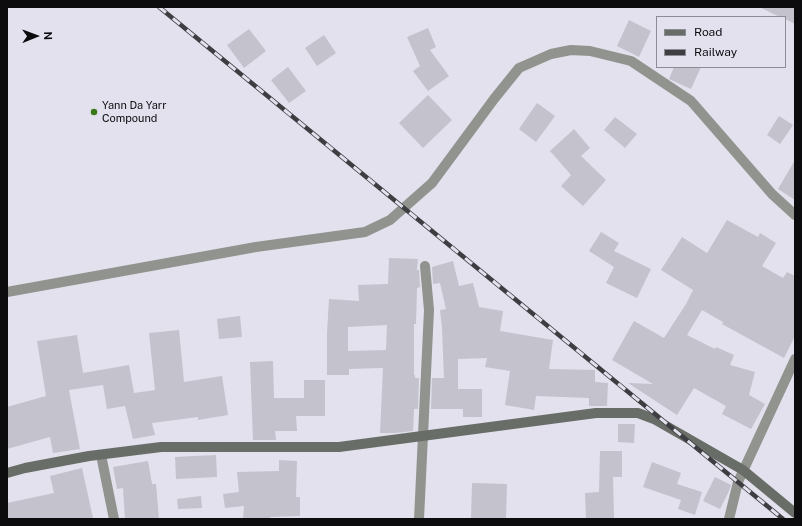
<!DOCTYPE html>
<style>
body{margin:0}
#map{position:relative;width:802px;height:526px;overflow:hidden;background:#e2e1ed;font-family:"Public Sans",sans-serif}
canvas{display:block}
.frame{position:absolute;inset:0;border:8px solid #0c0c0f;pointer-events:none}
.legend{position:absolute;left:656px;top:16px;width:130px;height:52px;box-sizing:border-box;background:#e2e1ed;border:1px solid #8c8c94;margin:0;padding:5px 7px;list-style:none;font-size:12px;color:#0c0c0f}
.legend li{display:flex;align-items:center;gap:8px;height:20px}
.legend b{width:20px;border:1px solid #8c8c94}
.north{position:absolute;left:16px;top:16px;width:40px;height:40px;-webkit-text-stroke:3px #e2e1ed;paint-order:stroke;rotate:89deg;font-size:11px;font-weight:700;line-height:16px;text-align:center;color:#0c0c0f}
.north::after{content:'';display:block;margin:auto;width:14px;height:18px;background:#0c0c0f;clip-path:polygon(50% 0,100% 100%,50% 72%,0 100%)}
</style>
<div id="map">
<canvas width="802" height="526"></canvas>
<div class="frame"></div>
<ul class="legend">
<li><b style="height:5px;background:#686d67"></b>Road</li>
<li><b style="height:5px;background:#3d3d42"></b>Railway</li>
</ul>
<div class="north">N</div>
</div>
<script>
const ctx = document.querySelector('canvas').getContext('2d');
ctx.lineJoin = 'round';
function fill(path, color) {
  ctx.fillStyle = color;
  ctx.fill(path, 'evenodd');
}
function trace(path, color, width, dash) {
  ctx.strokeStyle = color;
  ctx.lineWidth = width;
  ctx.lineCap = dash ? 'butt' : 'round';
  ctx.setLineDash(dash || []);
  ctx.stroke(path);
}
function write(font, color, halo, rows, align = 'center') {
  ctx.font = font + ' "Public Sans",sans-serif';
  ctx.lineWidth = 4;
  ctx.setLineDash([]);
  ctx.textBaseline = 'middle';
  ctx.strokeStyle = halo;
  ctx.fillStyle = color;
  for (const [text, x, y, turn = 0] of rows) {
    ctx.save();
    ctx.translate(x, y);
    ctx.rotate((+turn || 0) * Math.PI / 180);
    ctx.textAlign = isNaN(turn) ? turn : align;
    if (halo) ctx.strokeText(text, 0, 0);
    ctx.fillText(text, 0, 0);
    ctx.restore();
  }
}
const building = new Path2D(`
 M759 7H795V24L785 19V17H780Z
 M629 20 651 31 639 57 617 46Z
 M428 28 436 47 430 50 449 76 428 91 413 71 420 66 407 37Z
 M249 29 266 51 244 68 227 45Z
 M324 35 336 53 317 66 305 48Z
 M288 67 306 91 289 103 271 80Z
 M674 67H701L691 89 669 79Z
 M428 95 452 120 423 148 399 123Z
 M537 103 555 116 536 142 519 129Z
 M779 116 793 125 780 144 767 135Z
 M615 117 637 134 625 148 604 130Z
 M574 129 590 148 581 156 606 180 583 206 561 186 571 175 550 151Z
 M795 160V200L778 189Z
 M727 220 758 237 760 233 776 243 762 266 783 278 787 272 795 276V336L784 358 722 324 723 322 702 310 687 335 715 349 716 347 734 355 730 365 755 372 749 395 765 404 751 429 722 414 726 406 694 388 677 415 628 383 653 384 612 360 634 321 664 338 686 304 693 290 661 270 682 237 707 253Z
 M601 232 619 243 614 251 651 269 637 298 606 283 614 267 589 251Z
 M389 258 418 259 417 270H419L420 287 417 288 416 324H414V375H415V378H419L418 409H414L413 431 395 433H380L383 368 349 369V375H327V333L329 299 359 301 358 285 388 284ZM387 325 386 350 348 351V327Z
 M453 261 459 286 473 283 479 307 503 311 500 331 553 340 549 369 595 370V382L608 383 607 406H589V398L536 396 534 410 505 405 510 371 485 367 487 358 458 359V389H482V417H463V409H431L432 378H444L442 328 440 310 446 309 440 283 433 284 432 267Z
 M240 316 242 337 219 339 217 319Z
 M179 330 184 382 222 376 228 415 198 420V417L152 423 155 435 133 439 125 406 107 409 103 385 69 390 80 449 53 453 50 437 7 449V407L46 396 37 341 77 335 83 373 129 365 134 393 155 390 149 333Z
 M273 361 274 398H304V380H325V416H296L297 431H275L276 440H253L250 362Z
 M618 424H635L634 443 618 442Z
 M600 451H622V477H613L614 518 586 519 585 493 599 492Z
 M216 455 217 477 176 479 175 457Z
 M279 460 297 461 296 497H300V516L270 517V519H243L244 506 225 508 223 494 239 492 237 472 279 471Z
 M148 461 152 484H156L159 519H125L123 488 117 489 113 467Z
 M652 462 681 473 677 484 702 492 695 515 678 509 681 500 643 487Z
 M82 468 93 518 87 519H7V503L54 493 50 476Z
 M715 477 731 485 729 491 720 509 703 501Z
 M472 483 507 484 506 519H471Z
 M201 496 202 508 178 509 177 499Z`);
const street = new Path2D(`
 M7 292 256 247 365 232 390 220 432 183 494 99 519 68 551 54 571 50 590 51 631 61 691 101 772 194 795 215
 M101 455 114 519
 M419 519 429 310 425 266
 M729 519 738 482 795 359`);
const secondary = new Path2D(`
 M7 473 25 468 89 456 161 447H339L596 413H638L654 419 743 470 795 513`);
const rail = new Path2D(`
 M159 7 783 519`);
const markers = [
 [94,112,4,"#3a7a18"]
];
const poiNames = [
 ["Yann Da Yarr",102,106],
 ["Compound",102,119]
];
fill(building, '#c3c2cd');
trace(street, '#90938e', 10);
trace(secondary, '#686d67', 10);
trace(rail, '#3d3d42', 4.5);
trace(rail, '#e2e1ed', 3, [9]);
for (const [x, y, r, color] of markers) {
  const dot = new Path2D();
  dot.arc(x, y, r, 0, 2 * Math.PI);
  ctx.fillStyle = color;
  ctx.fill(dot);
  trace(dot, '#e2e1ed', 1.5);
}
write('11px', '#0c0c0f', '#e2e1ed', poiNames, 'left');
</script>
